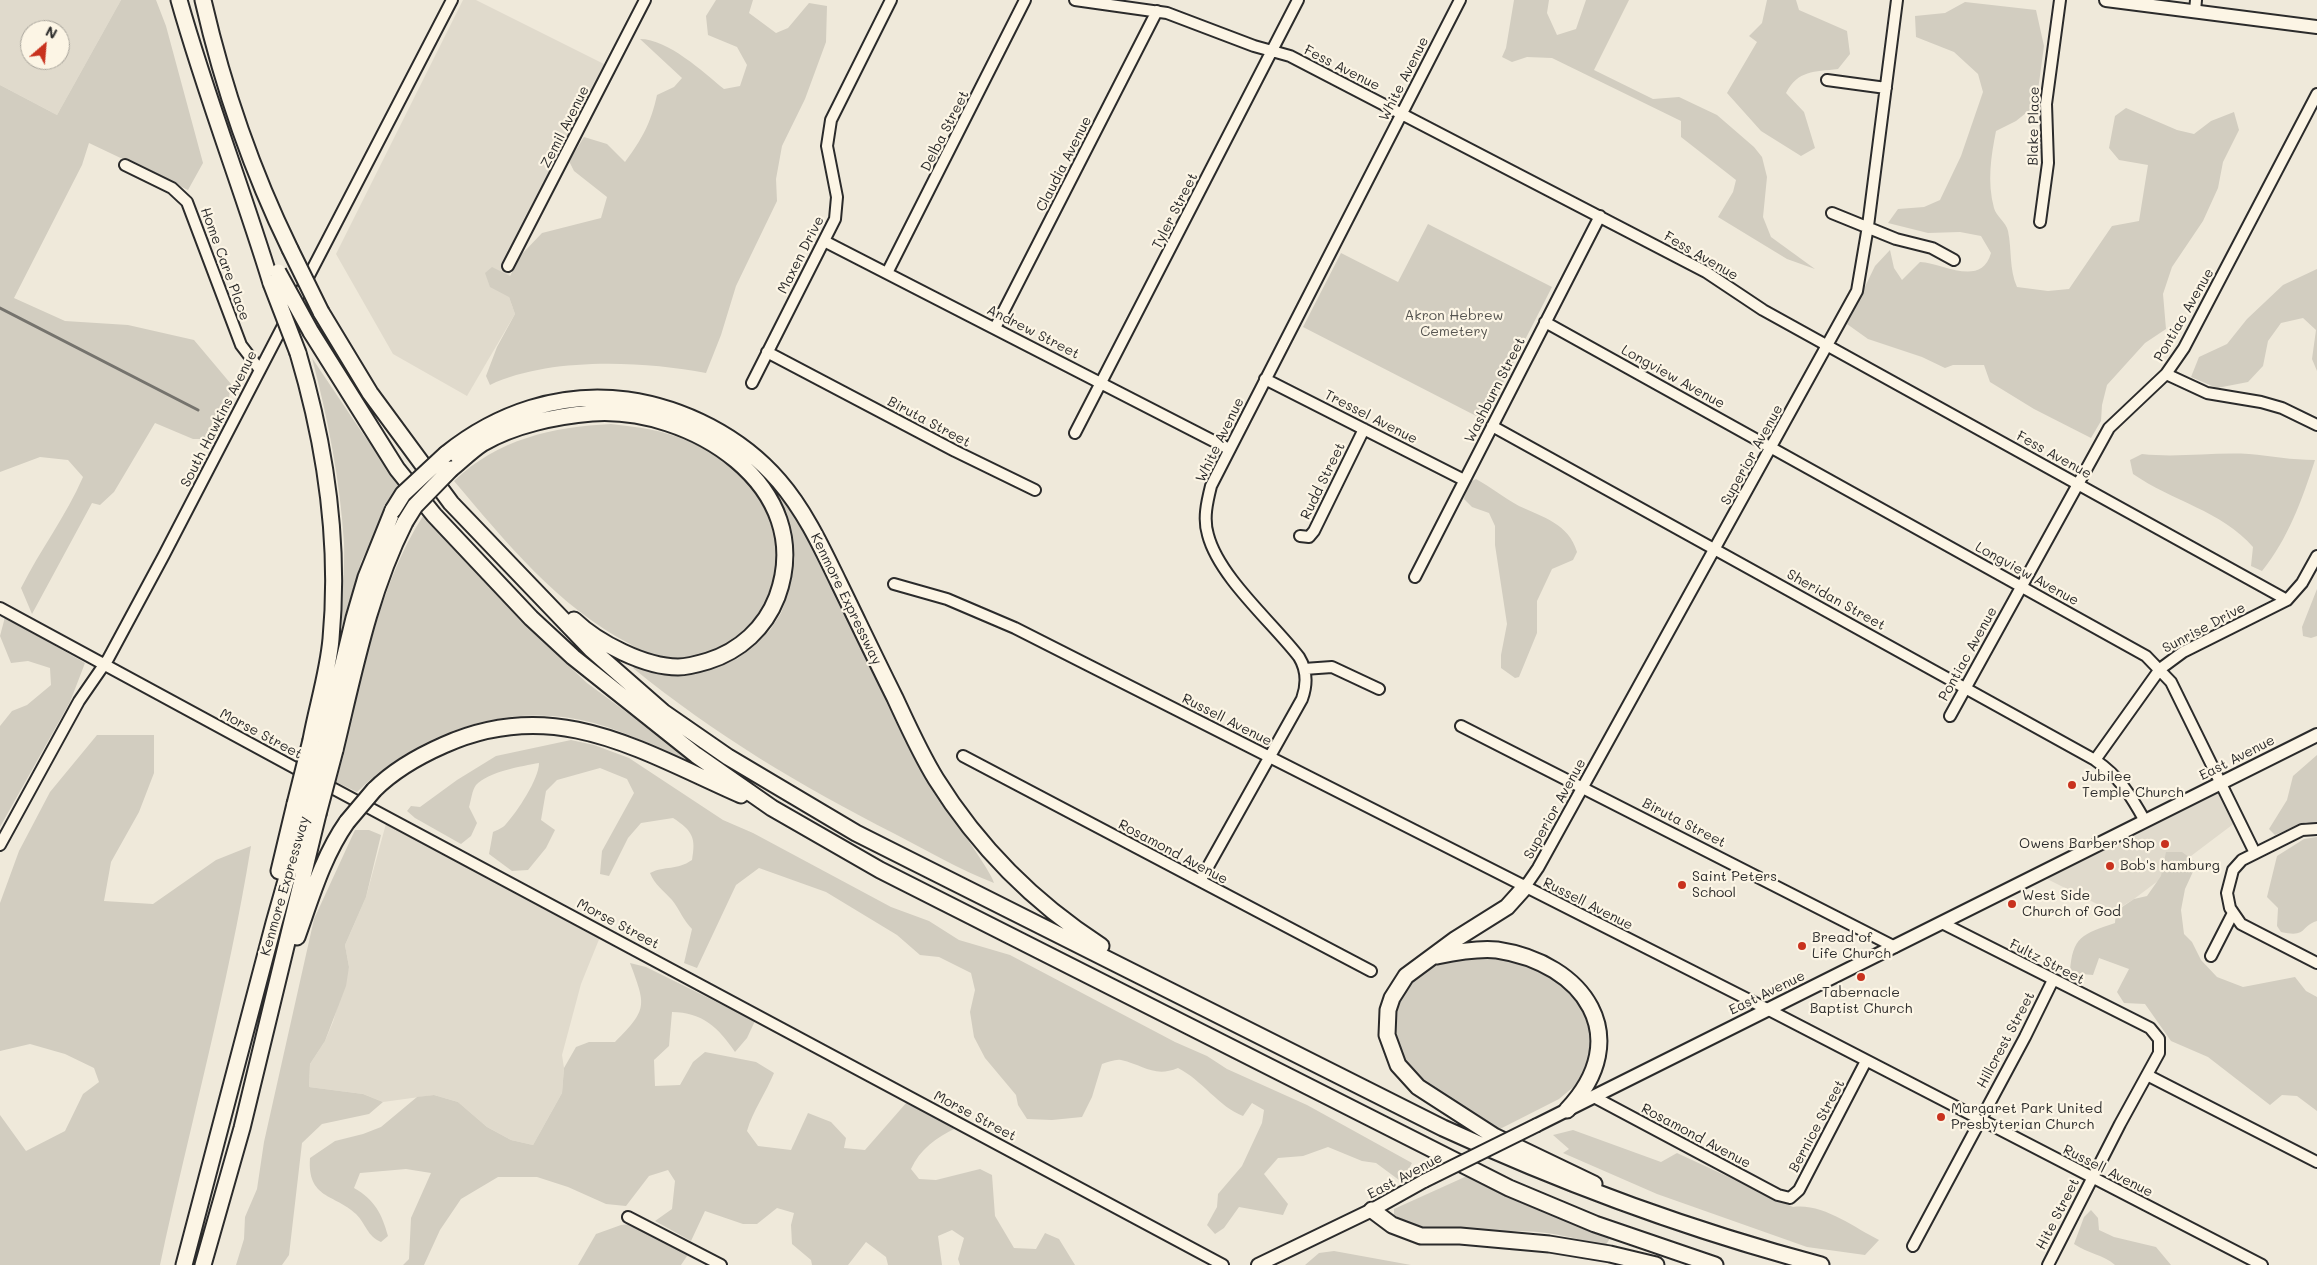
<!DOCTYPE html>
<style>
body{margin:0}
#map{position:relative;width:2317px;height:1265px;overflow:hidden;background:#efe9da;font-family:Mali,sans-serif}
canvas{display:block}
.north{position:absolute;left:20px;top:20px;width:50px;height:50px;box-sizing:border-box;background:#fcf5e5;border:1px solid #a8a49b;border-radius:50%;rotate:27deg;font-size:14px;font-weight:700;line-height:20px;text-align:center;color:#2b2b2b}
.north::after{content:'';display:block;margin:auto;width:18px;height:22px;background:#c8321e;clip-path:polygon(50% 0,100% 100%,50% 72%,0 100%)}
</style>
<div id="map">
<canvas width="2317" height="1265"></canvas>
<div class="north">N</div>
</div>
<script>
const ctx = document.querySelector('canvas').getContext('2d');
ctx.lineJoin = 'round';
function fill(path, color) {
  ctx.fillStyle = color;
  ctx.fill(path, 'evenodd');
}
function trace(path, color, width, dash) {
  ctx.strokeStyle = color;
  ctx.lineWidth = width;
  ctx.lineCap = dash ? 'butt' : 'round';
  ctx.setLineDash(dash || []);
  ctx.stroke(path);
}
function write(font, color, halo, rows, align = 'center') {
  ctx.font = font + ' Mali,sans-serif';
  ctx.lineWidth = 4.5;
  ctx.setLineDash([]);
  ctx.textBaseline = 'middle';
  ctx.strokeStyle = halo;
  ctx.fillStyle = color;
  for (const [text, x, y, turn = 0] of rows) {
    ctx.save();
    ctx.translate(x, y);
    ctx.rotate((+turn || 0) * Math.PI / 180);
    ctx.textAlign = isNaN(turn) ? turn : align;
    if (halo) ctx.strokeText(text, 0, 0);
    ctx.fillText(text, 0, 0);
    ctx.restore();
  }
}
const built = new Path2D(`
 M0 0H121L57 115 0 85ZM30 30H60V60H30Z
 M463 0H476L606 65 507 262 510 276 509 297 515 314 467 396 393 354 336 254Z
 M2222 782 2240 819 2134 899 2113 912 2039 875Z
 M387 820 600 937 581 984 562 1055 564 1068 562 1093 533 1145 511 1140 487 1127 458 1102 434 1095 383 1102 363 1094 309 1087 310 1064 325 1041 333 1022 349 967 345 945 366 897Z`);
const green = new Path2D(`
 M121 0H156L166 26 203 163 188 190 89 143 82 165 14 298 65 321 128 325 194 340 231 384 228 404 214 439H193L155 423 114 492 100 505 92 503 32 614 21 588C40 550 66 516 83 477L68 460 40 457 0 472V85L57 115Z
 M716 0H753L749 13 776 33 788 28 809 3 827 6 826 42 805 99 782 146 776 179 777 201 736 286 721 335 706 373C642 361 549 357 490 385L486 376 497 347 515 314 509 297 490 287 485 273 492 267 510 276 520 256 542 233 601 218 607 197 574 171 569 161 584 137 607 144 625 162C642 139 651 123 657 95L674 87 682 78 640 39C668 39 703 72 724 89L740 86 747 65 737 47 708 35 706 16Z
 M1514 0H1549L1547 13 1557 35 1576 29 1586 0H1629L1594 70 1653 99 1679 97 1717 115 1754 147 1762 157 1767 177 1763 217 1771 237 1815 269 1787 259 1718 217 1733 192 1736 180 1681 137V121L1552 58 1527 57 1512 62 1502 57 1506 48Z
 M1767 0H1796L1799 10 1847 31 1850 54 1838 69C1814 72 1798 70 1786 93L1804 112 1815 148 1801 156 1761 131 1727 93 1757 42 1749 36 1762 23Z
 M1965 2 2036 10 2044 46 2036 105 2016 121 1996 131C1991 156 1987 182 1994 208 1996 216 2006 222 2008 231 2012 250 2009 269 2017 287L2048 291 2069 289 2112 226 2139 221 2148 165 2119 160 2109 148 2115 116 2126 108 2177 130 2194 134 2211 121 2234 112 2239 130 2223 162 2218 188 2203 221 2172 267 2163 294 2166 329 2145 343 2107 385 2102 405 2101 421 2091 438 2034 409 1990 382 1984 365H1953L1945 368 1922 357 1868 339 1847 324 1875 266 1890 250 1894 268 1902 280 1920 262C1943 263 1981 288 1991 253L1981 236 1960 232 1928 233 1888 223 1898 209 1924 207 1940 200 1961 156 1983 92 1978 74 1954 52 1916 37 1915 16 1945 13Z
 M1428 224 1552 287 1484 420 1303 327 1341 253 1398 282Z
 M2317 269V371L2312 359 2316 330 2303 318 2281 323 2268 341 2263 366 2248 382 2217 388 2191 377 2199 357 2227 344 2247 319 2283 285Z
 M312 358 361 431 401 486 379 524 361 562 342 627C341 599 345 571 344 543 340 480 328 419 312 358Z
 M611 424C638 427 663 430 688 441 711 451 739 470 755 489 777 515 784 559 770 590 757 619 745 635 716 649 698 657 677 663 657 658 648 656 638 649 630 644 558 607 505 541 454 481 498 439 552 427 611 424Z
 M2142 454C2178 458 2213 452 2249 454 2271 456 2292 460 2315 460 2302 500 2288 539 2262 571L2251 566 2253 547C2222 511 2172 501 2133 474L2130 460Z
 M1476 479C1491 487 1504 498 1519 506 1543 517 1569 524 1577 552L1573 560 1552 569 1537 601V633L1519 677 1515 678 1501 668V655L1507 624 1495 545V526L1489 513 1472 507 1464 499 1468 483Z
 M772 483C840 568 869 682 924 776 934 792 994 874 994 883 960 870 928 851 895 834 801 786 715 735 633 668L635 666 675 676 697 673 737 659 770 630 781 613 788 594 795 558 789 528Z
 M423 516 519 619 587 683 690 759 688 762C657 748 627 732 594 723 508 700 419 732 357 792L336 782 344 754 342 753C363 675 379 584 423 516Z
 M2317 589V636L2311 638 2303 636 2302 627Z
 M5 617 85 663 70 702 0 827V726L12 711 27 705 51 685 50 668 28 661 11 663 0 636Z
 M97 735H154V773L139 812 111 862 104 901 153 904 216 860 251 846C228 988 190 1125 160 1265H0V1115L26 1151 65 1131 83 1094 99 1082 94 1068 65 1054 30 1044 0 1051V903L19 851 50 792Z
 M571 740 594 745 629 758 723 820 753 833 891 907 929 921 959 940 1010 955 1175 1042 1207 1056 1227 1069 1307 1105 1412 1163 1406 1174 1399 1180 1376 1163 1362 1161 1328 1147 1303 1156 1278 1158 1264 1174 1288 1204 1283 1215 1239 1207 1224 1228 1215 1234 1207 1225 1217 1207 1218 1194 1242 1166 1262 1123 1264 1110 1252 1103 1243 1116C1219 1107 1202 1080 1178 1068 1154 1078 1144 1065 1121 1060 1116 1059 1108 1062 1102 1064L1092 1097 1082 1117 1052 1120 1027 1119 1018 1105 1016 1095 985 1058 974 1037 970 1012 975 990 971 973 939 957 920 955 897 935 826 892 759 868 736 885 697 968 684 963 692 929C683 920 680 910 672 900 663 890 655 885 650 873 666 865 676 871 692 860 696 838 693 831 673 818L641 823 628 838 609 876 600 874 602 851 634 793 627 779 600 768 557 780 546 791 541 820 555 830 546 848 528 870 512 871 489 854 493 832C497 830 503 828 506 824 517 812 539 779 539 763 522 766 488 772 476 785 472 790 471 801 469 807L477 823 471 836 461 844 415 818 407 811 411 806 420 807 457 780 496 756Z
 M2317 755V824L2306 822 2275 835 2269 829 2287 800 2293 776Z
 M355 830H369L381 835 366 897 345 945 349 967 346 986 325 1041 310 1064 309 1087 363 1094 383 1102 369 1114 322 1124 302 1143 289 1255 282 1265H236L244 1239 245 1217 257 1189 264 1142 314 919Z
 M2317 837V921C2300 926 2308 938 2281 932L2277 926 2278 908 2267 897 2277 856 2304 839Z
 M2166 852H2182L2197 863 2185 889 2181 910 2184 934 2192 942 2201 960 2217 977 2243 987 2295 977 2306 991 2317 997V1111L2297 1096 2282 1095 2270 1105 2208 1057 2171 1041 2145 1004 2124 1003 2117 992 2129 969 2099 958 2093 975 2070 973C2072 936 2083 934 2115 923L2116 911 2134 899 2147 896 2161 876Z
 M1486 954 1516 959 1556 978 1583 1003 1595 1037 1583 1079 1559 1099 1496 1131C1466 1112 1428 1094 1407 1065 1380 1028 1393 983 1434 964 1451 956 1468 955 1486 954Z
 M630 963 646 967 755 1021 747 1038 735 1052C719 1028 702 1012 672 1012L669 1046 654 1060 655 1086 680 1085 693 1062 705 1052 756 1062 774 1073C766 1093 753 1110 747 1131L758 1146 791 1150 808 1113 831 1122 846 1138 844 1148 865 1150 907 1102 956 1128C936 1138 920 1149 911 1169L919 1179 936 1180 980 1169 992 1175 995 1216 1014 1248 1036 1249 1045 1233 1059 1239 1075 1265H960L958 1259 964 1238 952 1230 938 1236 942 1265H888L886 1257 866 1242 848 1265H812L811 1260 792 1244 791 1225 794 1213 777 1208 757 1224H743L705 1211 691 1241 655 1221 672 1209 675 1181 668 1170 649 1176 626 1206 606 1204 568 1187 537 1177H498L461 1199 440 1230 424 1265H403L409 1259 411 1218 431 1173 406 1169 360 1173 354 1188C375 1200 382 1214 388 1236L381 1242C367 1236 366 1224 356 1214 335 1194 307 1199 310 1158L335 1141 363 1134 381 1127 417 1097 434 1095 458 1102 487 1127 511 1140 533 1145 562 1093 564 1068 576 1047 589 1042H615C648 1009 646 1006 630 963Z
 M1573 1130 1661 1162 1677 1153 1793 1207C1823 1203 1853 1227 1879 1240L1865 1255 1807 1247 1657 1194 1563 1153 1569 1149 1553 1135Z
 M1467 1176 1597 1233 1610 1238 1606 1245C1584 1241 1561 1234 1538 1232 1494 1228 1434 1239 1394 1218V1209Z
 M2091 1210 2098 1218 2099 1230 2114 1237 2156 1247 2171 1265H2115C2104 1255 2087 1253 2074 1244L2084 1217Z
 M631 1224 689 1253 681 1265H578L596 1234 621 1225Z
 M1334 1251 1411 1265H1305L1319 1253Z`);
const stream = new Path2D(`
 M0 308 198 410`);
const minor = new Path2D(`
 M1075 0 1167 13 1254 46 1290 56 1706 272 1763 310 2287 600
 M2195 11 2196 0
 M1827 80 1886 88
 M125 165 172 188 187 202 241 345 260 370
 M1832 213 1896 239 1932 248 1954 260
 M2040 222 2048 163 2046 104 2060 0
 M824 241 1229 449
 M508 266 645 0
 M887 273 1025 0
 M1545 322 2146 656 2171 682 2255 853
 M995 328 1157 11
 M767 352 955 451 1035 490
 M2166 374 2207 393 2261 402 2282 408 2317 425
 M1265 379 1464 480
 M752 383 835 219 837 197 827 146 831 120 891 0
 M1492 426 2095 760C2120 777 2131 796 2145 821
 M1075 433 1298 0
 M1300 536 1309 537 1314 531 1364 429
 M1415 577 1600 216
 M894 584 947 599 1015 628 1769 1010 2262 1265
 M0 608 308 775
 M1304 669 1332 667 1379 689
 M1950 716 2109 428 2166 374 2184 348 2317 94
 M1461 726 1895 947
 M963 756 1371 971
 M2095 760 2160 669 2183 652 2287 600 2302 583 2317 556
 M321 782 1223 1265
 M2317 829 2302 830 2242 860 2233 870 2227 893 2230 908 2241 924 2317 963
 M0 845 79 701 108 659 164 555 452 0
 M1200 881 1302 699C1307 685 1307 670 1299 657 1272 622 1219 577 1208 535 1203 519 1207 502 1211 486L1460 0
 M1525 887 1538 868 1857 291 1868 226 1897 0
 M1942 923 2150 1028 2159 1039V1053L2120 1124 2048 1265
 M2211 956 2233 913
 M2147 1075 2317 1162
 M1594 1097 1778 1195 1790 1198 1799 1190 1866 1061
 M628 1217 721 1265
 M1913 1246 2025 1037 2053 980`);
const major = new Path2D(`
 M2106 0 2317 27
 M1537 1125 2317 735
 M1258 1265 1372 1210 1424 1181`);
const highway = new Path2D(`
 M179 0C206 96 242 188 271 283
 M203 0C223 87 251 169 290 249
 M321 312 370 393 451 503 591 649 663 712 728 757 856 833 1443 1128C1567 1185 1689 1230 1821 1265
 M311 332 397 469 434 515 531 618 573 657 696 755 772 808 880 870 1509 1188 1595 1224 1715 1265
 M298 353C326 447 340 542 331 639 328 673 317 707 311 740
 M446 454C497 413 561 391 627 400 684 408 741 437 779 481 805 511 822 548 839 583 858 622 876 660 895 698 908 726 920 753 936 779 979 848 1033 902 1101 946
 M451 469C461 461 472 450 483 443 514 425 556 416 592 413 689 406 818 485 777 597 765 628 740 651 708 661 698 664 688 667 678 667 645 667 598 643 574 620
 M323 747 354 618 366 577 393 510
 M335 750C354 672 369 593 405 522
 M374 790C394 770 419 756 444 745 555 695 641 751 741 795
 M279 871 295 804
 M1525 887 1507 907 1456 939 1406 976 1392 998 1388 1010 1387 1035 1398 1065 1418 1087 1494 1136 1594 1184
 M297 937C311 898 323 856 347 822
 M1437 956C1456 952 1477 948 1497 950 1584 963 1636 1037 1567 1110
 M1372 1210 1392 1225 1421 1236H1460L1549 1244 1610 1254 1656 1265
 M184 1265 274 923 306 810
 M203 1265 242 1128 318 814`);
const majorBridge = new Path2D(`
 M1424 1181 1537 1125`);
const highwayBridge = new Path2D(`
 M290 249 321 312
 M278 272 311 332
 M271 283 298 353
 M393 510 403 494 446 454
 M405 522 415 506 451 469
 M295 804 311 740
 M306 810 323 747
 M318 814 335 750
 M347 822 374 790`);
const markers = [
 [2072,785,5,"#c8321e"],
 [2165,844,5,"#c8321e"],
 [2110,866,5,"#c8321e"],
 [1682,885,5,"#c8321e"],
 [2012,904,5,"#c8321e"],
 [1802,946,5,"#c8321e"],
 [1861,977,5,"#c8321e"],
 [1941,1117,5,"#c8321e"]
];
const streetNames = [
 ["Fess Avenue",1342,68,27],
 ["White Avenue",1404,79,-63],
 ["Blake Place",2034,126,-89],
 ["Zemil Avenue",565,127,-63],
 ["Delba Street",945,131,-63],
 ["Claudia Avenue",1064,164,-63],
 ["Tyler Street",1175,211,-63],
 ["Maxen Drive",801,255,-63],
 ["Fess Avenue",1701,256,30],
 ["Home Care Place",225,264,70],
 ["Pontiac Avenue",2184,315,-60],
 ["Andrew Street",1033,332,27],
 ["Longview Avenue",1673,377,29],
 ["Washburn Street",1495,390,-63],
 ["Tressel Avenue",1371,417,27],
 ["South Hawkins Avenue",219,419,-63],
 ["Biruta Street",929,422,28],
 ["White Avenue",1220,440,-64],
 ["Superior Avenue",1752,455,-61],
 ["Fess Avenue",2054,455,29],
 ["Rudd Street",1323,481,-64],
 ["Longview Avenue",2027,574,29],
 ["Kenmore Expressway",846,599,64],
 ["Sheridan Street",1836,600,29],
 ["Sunrise Drive",2204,628,-28],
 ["Pontiac Avenue",1968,654,-61],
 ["Russell Avenue",1227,720,27],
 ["Morse Street",261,734,28],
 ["East Avenue",2237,758,-27],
 ["Superior Avenue",1555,809,-61],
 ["Biruta Street",1684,823,27],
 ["Rosamond Avenue",1173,852,28],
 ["Kenmore Expressway",285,886,-74],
 ["Russell Avenue",1588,904,27],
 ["Morse Street",618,924,28],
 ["Fultz Street",2047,962,27],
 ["East Avenue",1767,993,-26],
 ["Hillcrest Street",2006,1040,-62],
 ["Morse Street",975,1116,28],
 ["Bernice Street",1817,1126,-62],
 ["Rosamond Avenue",1696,1136,28],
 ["Russell Avenue",2108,1171,27],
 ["East Avenue",1405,1176,-28],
 ["Hite Street",2058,1214,-63]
];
const parkNames = [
 ["Akron Hebrew",1454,316],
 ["Cemetery",1454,332]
];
const poiNames = [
 ["Jubilee",2082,777],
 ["Temple Church",2082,793],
 ["Owens Barber Shop",2155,844,"right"],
 ["Bob's hamburg",2120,866],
 ["Saint Peters",1692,877],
 ["School",1692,893],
 ["West Side",2022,896],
 ["Church of God",2022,912],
 ["Bread of",1812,938],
 ["Life Church",1812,954],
 ["Tabernacle",1861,993,"center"],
 ["Baptist Church",1861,1009,"center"],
 ["Margaret Park United",1951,1109],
 ["Presbyterian Church",1951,1125]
];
fill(built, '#e0dacc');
fill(green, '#d2cdc0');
trace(stream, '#75736d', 3);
trace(minor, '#2b2b2b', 14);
trace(major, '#2b2b2b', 16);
trace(highway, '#2b2b2b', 19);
trace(minor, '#fcf5e5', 10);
trace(major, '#fcf5e5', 12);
trace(highway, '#fcf5e5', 15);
trace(majorBridge, '#2b2b2b', 16, []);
trace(highwayBridge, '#2b2b2b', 19, []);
trace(majorBridge, '#fcf5e5', 12);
trace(highwayBridge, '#fcf5e5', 15);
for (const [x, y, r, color] of markers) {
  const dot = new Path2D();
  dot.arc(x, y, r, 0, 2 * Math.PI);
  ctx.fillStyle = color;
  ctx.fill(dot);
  trace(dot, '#fcf5e5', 2);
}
write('14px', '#2b2b2b', '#fcf5e5', streetNames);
write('14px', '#555450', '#fcf5e5', parkNames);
write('14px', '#2b2b2b', '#fcf5e5', poiNames, 'left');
</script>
